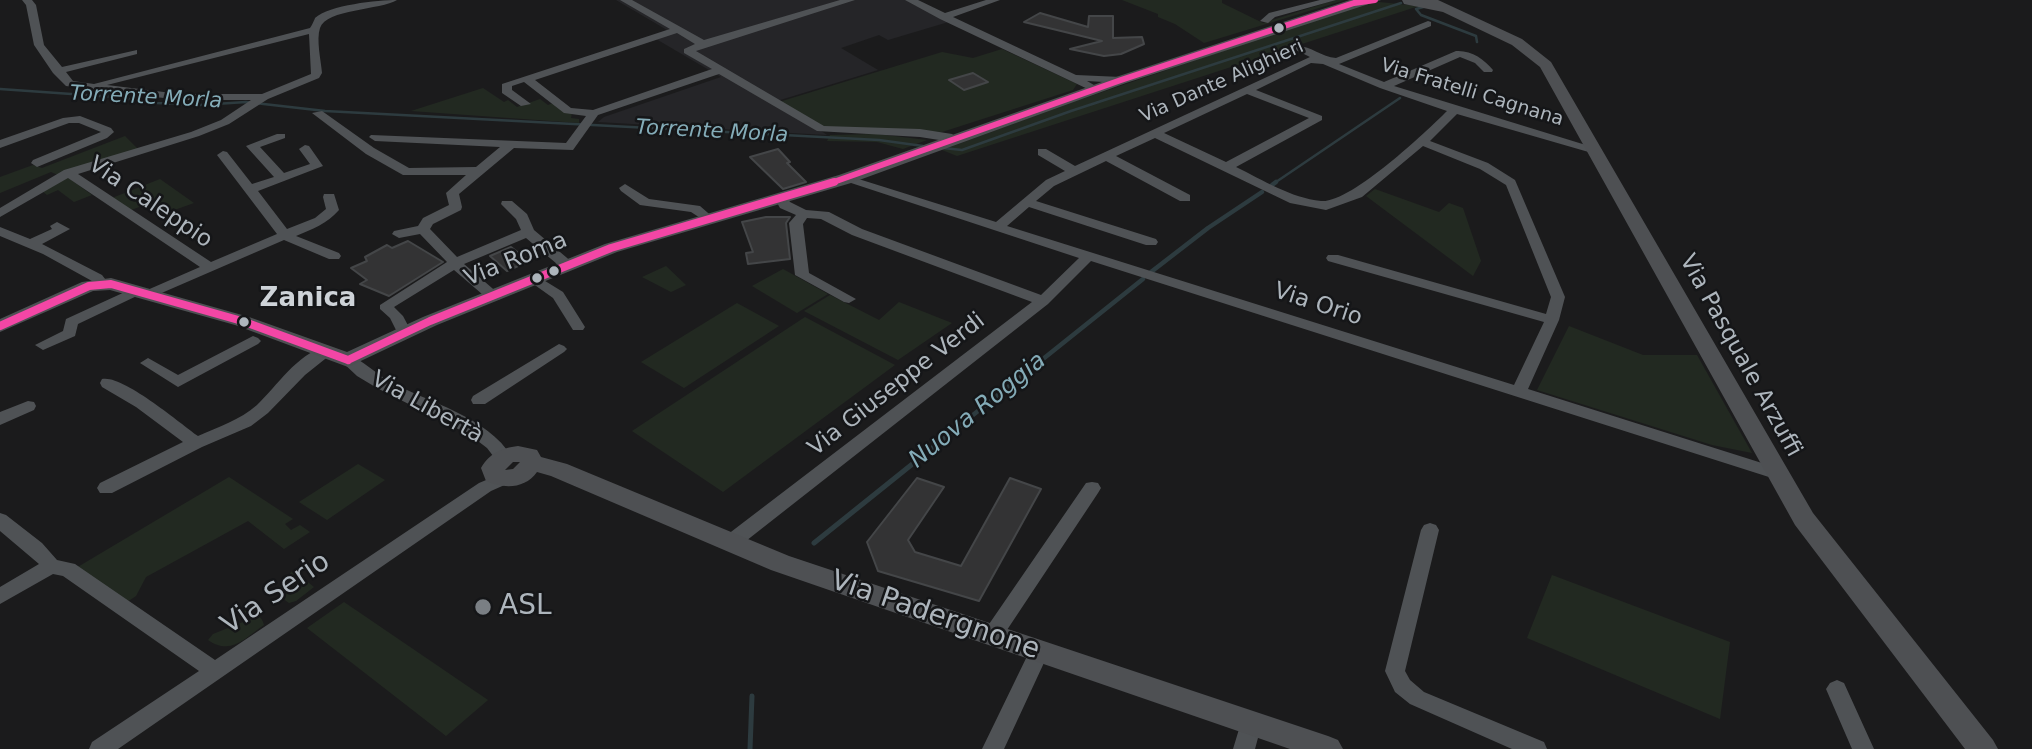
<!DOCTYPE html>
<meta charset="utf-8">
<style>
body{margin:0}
canvas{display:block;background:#1b1b1c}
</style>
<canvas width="2032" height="749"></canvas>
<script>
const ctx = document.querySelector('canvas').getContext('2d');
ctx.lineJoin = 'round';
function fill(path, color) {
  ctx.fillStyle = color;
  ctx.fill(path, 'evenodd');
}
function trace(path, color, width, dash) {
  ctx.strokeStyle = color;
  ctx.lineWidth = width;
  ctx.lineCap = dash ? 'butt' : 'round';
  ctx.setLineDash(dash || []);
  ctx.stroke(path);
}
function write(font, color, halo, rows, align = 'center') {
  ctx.font = font + ' "DejaVu Sans",sans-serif';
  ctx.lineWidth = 5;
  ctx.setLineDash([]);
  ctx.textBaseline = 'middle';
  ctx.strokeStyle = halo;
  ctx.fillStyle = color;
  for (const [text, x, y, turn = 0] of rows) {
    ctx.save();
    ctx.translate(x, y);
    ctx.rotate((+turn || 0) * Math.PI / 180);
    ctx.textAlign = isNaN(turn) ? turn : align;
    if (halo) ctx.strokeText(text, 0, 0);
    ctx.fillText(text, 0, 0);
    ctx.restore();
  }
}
const built = new Path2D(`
 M616 0H915L955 20 888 40 879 35 841 48 878 70 777 101 827 135 598 122 604 117 721 77 651 36 667 30Z`);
const green = new Path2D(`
 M1122 0H1222V3L1263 23 1335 0H1345L1204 43 1175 24 1158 17V14Z
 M1379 2 1419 6 957 156 942 150 1079 100 1361 4Z
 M1002 49 1077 84 1073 90 942 132 825 128 779 102 942 52 973 58Z
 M483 88 504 102 508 100 517 107 540 99 548 105 553 103 572 113 571 118 579 119V123L411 111Z
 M877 134 927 140 903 149 877 142 827 141 830 135Z
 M125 136 139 150 58 175 51 172 0 193V177L33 165 42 168Z
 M66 176 92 195 74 202 58 190 47 195 42 191Z
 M160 179 194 203 166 213 150 203 131 210 112 198Z
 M1375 189 1439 212 1449 203 1463 208 1481 261 1473 276 1366 196Z
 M666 266 686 285 671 292 642 277Z
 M783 269 828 294 797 313 752 286Z
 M830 295 879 320 899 302 952 323 898 360 804 311Z
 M737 303 779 326 684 388 641 362Z
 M805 317 895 365 723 492 632 431Z
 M1569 326 1643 355H1697L1752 453 1712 445 1537 390Z
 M358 464 385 480 327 520 299 502Z
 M229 477 293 519 285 524 291 530 300 525 310 532 284 549 248 521 146 577 136 596 127 602 76 568Z
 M293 570 314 587 296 601 289 603 278 595 279 587Z
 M1552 575 1730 642 1720 719 1527 638Z
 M344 602 488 700 446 736 307 628Z
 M245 610C254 611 262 616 264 625 245 638 231 656 208 640L213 634 243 622 238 613Z`);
const streamFar2 = new Path2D(`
 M1427 6 1416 9 1421 15 1476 36 1477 42
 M0 89 114 97 157 103 200 105 246 102 325 111 879 140 923 146
 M943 148 962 150 1071 111 1401 3
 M1273 184 1400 98`);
const streamFar1 = new Path2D(`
 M1272 185 1276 182
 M1151 272 1208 228 1262 192
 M958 427 1143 279`);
const stream = new Path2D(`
 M814 543 961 425
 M750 749 752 696`);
const building = new Path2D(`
 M1040 13 1088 27 1089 16H1113V38L1142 37 1144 44 1121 54 1104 56 1070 49 1102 41 1024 22Z
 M973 73 988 82 964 90 949 80Z
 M778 149 790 162 787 163 806 182 783 189 750 157Z
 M766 217H790L786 223 790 259 748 264 746 253 753 252 742 222Z
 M408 241 443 262 389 296 360 284 367 280 351 268 367 261 365 257 387 245 392 248Z
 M511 247 529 261 507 271 490 256Z
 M917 478 944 487 908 540 915 552 961 566 1010 478 1041 489 979 601 878 571 867 542Z`);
const street = new Path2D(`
 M22 0H32L36 5 44 45 62 67 137 50V54L66 72 73 81 94 84 310 28C311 27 315 19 315 18 329 5 378 0 397 0 381 10 326 9 320 28 316 40 321 60 322 73L319 78 268 99 229 124 199 136 78 174 211 262 277 234 217 155 223 151 227 152 252 184 274 177 246 146 277 134H285V138L260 147 284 173 310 164 299 149 305 145 309 146 323 166 258 191 287 229 315 218 326 209 323 197 324 194H334L339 210C327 224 312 229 296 236L339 253 341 256 339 259H329L284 240 150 298 143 294 145 291 200 267 68 178 0 217V208L64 170 191 132 221 120 251 100H180L66 86 53 73 34 45 26 5ZM309 34 311 74 262 94H180L107 85Z
 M620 0H632L704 40 840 0H855L696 51 824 126 920 129 952 134 958 138 952 142 920 137 817 131 719 74 598 115 573 150 514 148 459 194 462 207 461 210 433 224 430 229 457 257 521 230 516 219 501 204 502 201H512L527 214 534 230 573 263 575 266 573 269H563L526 238 464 264 499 294 501 297 499 300H489L454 270 394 307 403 316 412 333 409 336H399L390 318 380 309V305L447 262 420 234 399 238 392 234 394 231 418 226 423 218 449 205 446 193 466 175H403L366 154 312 113 322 111 374 148 409 168 476 167 500 147 375 141 369 137 371 135 566 143 586 116 564 113 524 82 512 86V90L531 104 521 106 502 93V84L670 29ZM677 33 695 44 684 49V53L712 69 593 110 571 108 535 80Z
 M905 0H918L945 13 986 0H1000L953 17 1076 75 1121 77 1126 80 1121 83 1087 81 1101 89 1092 91 940 19Z
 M1320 0H1336L1275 17 1268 23 1260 21 1269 13Z
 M1428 21 1431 22V26L1339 64 1384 82 1456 51C1471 50 1484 59 1493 70L1492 72H1484L1475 63 1460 57 1394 86 1602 150 1600 153H1592L1457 114 1430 141 1488 163 1515 180 1565 297 1559 320 1528 389 1784 470 1787 474 1784 478H1772L1091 261 1048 304 737 548 730 550 723 548 721 543 723 538 1032 302 852 235 821 219 807 218 803 224 809 273 856 299 849 303 844 302 795 275 789 223 796 215 780 208 775 199 776 196H786L790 202 806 210 829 212 862 229 1041 295 1079 258 839 179 845 175 849 176 996 222 1046 180 1065 171 1038 155V149H1046L1075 166 1310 57 1296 50V46C1310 45 1321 57 1336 58ZM1311 63 1323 64 1380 88 1447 111C1426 132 1350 204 1321 201 1291 198 1263 180 1236 167L1322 120V116L1256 90ZM1247 94 1309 118 1226 162 1164 133ZM1155 138 1290 203 1326 210 1362 197 1423 146 1480 169 1506 185 1551 297 1546 314 1338 255H1328L1326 258 1328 261 1544 322 1514 385 1007 226 1029 207 1146 245H1156L1158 242 1156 239 1036 201 1054 186 1106 161 1180 201H1190V195L1116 156Z
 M80 116 111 128 114 132 107 138 37 167 31 163 33 160 101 132 79 123H69L0 148V140L63 118Z
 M625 184 649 199 700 206 715 219 708 223 691 212 640 205 621 191 619 188Z
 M57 222 70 229 42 244 102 275 109 284 107 287H97L92 281 43 254 0 236V227L30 239 52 229 50 226Z
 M537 276 563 292 585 327 583 330H573L553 298 532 283 530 280 532 277Z
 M138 286 145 290 143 293 78 324 75 336 43 350 35 345 63 331 66 319Z
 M253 336 258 338 261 341 258 344 178 387 140 363 148 358 178 375Z
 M559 344 564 346 567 349 564 352 485 404H473L471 400 473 396Z
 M325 347 330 349 333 352 330 355 305 375 268 413 251 426 202 447 112 493H100L97 488 100 483 183 442 136 407 102 387 100 383 102 379C122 374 180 423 198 436 218 427 240 420 257 405 277 386 297 354 325 347Z
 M348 355C362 359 376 374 389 381 429 403 487 416 512 457L509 461H497L487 448 470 435 377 388 357 376 340 360Z
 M28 401 34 402 36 406 34 410 0 425V412Z
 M503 473 509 475 512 479 509 483 491 491 118 749H89L92 742 199 671 63 576 53 574 0 604V587L39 564 0 531V513L6 515 42 543 57 560 75 564 215 660 479 483Z
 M1092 482 1098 483 1101 488 1098 493 999 642 992 644 985 642 982 636 985 630 1086 483Z
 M1430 523 1436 525 1439 530 1405 671 1410 680 1424 692 1544 742 1547 749H1512L1410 704 1395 692 1385 671 1421 530 1424 525Z
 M1039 643 1046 646 1049 652 1004 749H982L1032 646Z
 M1837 680 1844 683 1874 749H1852L1826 689 1830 683Z
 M1251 713 1259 716 1262 723 1255 749H1233L1243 716Z`);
const secondary = new Path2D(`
 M1350 0H1381L1126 83 851 183 617 252 437 325 348 367 235 325 110 290 93 291 0 332V319L82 282 111 278 249 317 347 352 423 317 605 244 839 175 1116 77Z
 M1402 0H1438L1522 39 1551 62 1813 513 1993 740 1998 749H1965L1795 525 1540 67 1512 45 1443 12 1404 4Z
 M518 446 537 450 541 457 567 464 789 556 1328 736 1338 740 1343 749H1290L771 570 551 476 537 472C525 489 504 489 486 481L481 468C490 453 501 448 518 446ZM513 462H520L513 469 505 470Z`);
const bus1Far1 = new Path2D(`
 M828 184 1121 80 1354 3 1375 0`);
const bus1 = new Path2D(`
 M0 326 89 286 111 284 242 321 348 360
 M348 360 430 321 611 248 834 182`);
const markers = [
 [1279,28,6,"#adb5bc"],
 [554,271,6,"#adb5bc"],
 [537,278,6,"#adb5bc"],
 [244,322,6,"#adb5bc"],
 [483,607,9,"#7a7f84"]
];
const farStreetnames = [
 ["Via Dante Alighieri",1222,82,-24],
 ["Via Fratelli Cagnana",1472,93,17]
];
const farWaternames = [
 ["Torrente Morla",146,98,3],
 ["Torrente Morla",712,132,3]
];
const streetNames = [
 ["Via Caleppio",150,203,34],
 ["Via Roma",516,260,-22],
 ["Via Orio",1318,305,18],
 ["Via Pasquale Arzuffi",1740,356,61],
 ["Via Giuseppe Verdi",897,385,-38],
 ["Via Libertà",427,408,29]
];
const waterNames = [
 ["Nuova Roggia",978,411,-39]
];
const quarterNames = [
 ["Zanica",308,299]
];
const nearStreetnames = [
 ["Via Serio",276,594,-34],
 ["Via Padergnone",935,616,19]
];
const nearPoinames = [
 ["ASL",499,607]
];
fill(built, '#252528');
fill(green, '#222921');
trace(streamFar2, '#2d3b3f', 2.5);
trace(streamFar1, '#2d3b3f', 4.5);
trace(stream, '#2d3b3f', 5);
fill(building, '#333334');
trace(building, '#444648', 2);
fill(street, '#4f5255');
fill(secondary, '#4e5053');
trace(bus1Far1, '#f346a5', 6);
trace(bus1, '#f346a5', 8);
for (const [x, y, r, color] of markers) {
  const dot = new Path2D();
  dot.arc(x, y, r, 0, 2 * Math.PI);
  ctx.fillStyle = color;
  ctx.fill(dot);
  trace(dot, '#151618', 2.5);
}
write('19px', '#adb5bc', '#151618', farStreetnames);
write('italic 21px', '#84acb8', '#151618', farWaternames);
write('23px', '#adb5bc', '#151618', streetNames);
write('italic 24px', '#84acb8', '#151618', waterNames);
write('bold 26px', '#ced3d8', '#151618', quarterNames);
write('28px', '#adb5bc', '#151618', nearStreetnames);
write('28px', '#adb5bc', '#151618', nearPoinames, 'left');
</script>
